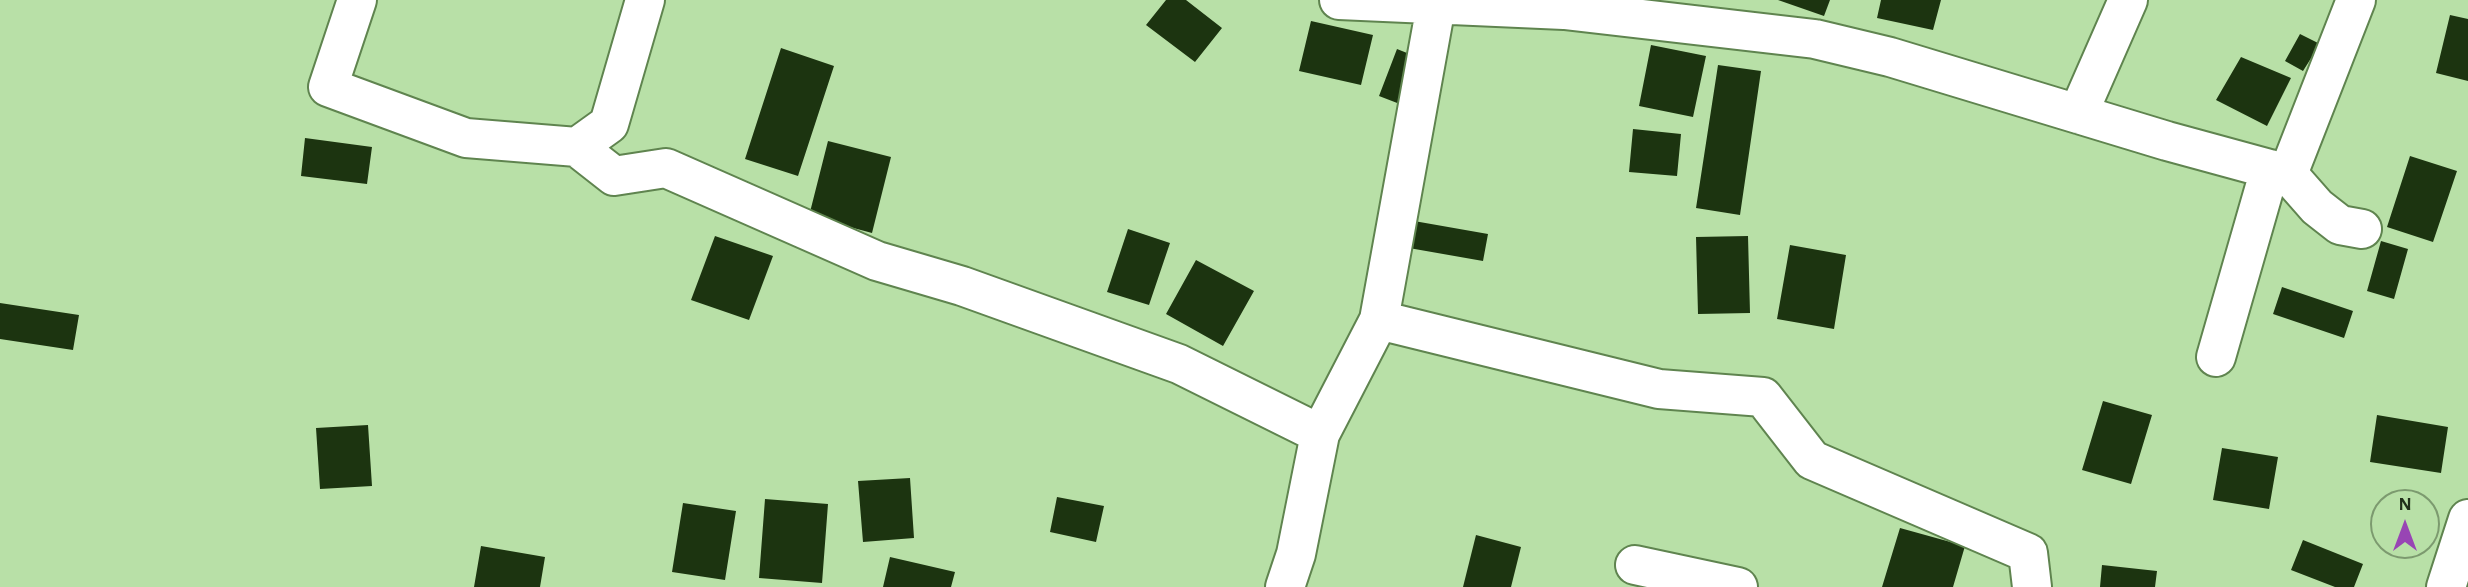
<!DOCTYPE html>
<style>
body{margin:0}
#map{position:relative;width:2468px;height:587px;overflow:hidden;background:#b8e0a7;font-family:"Alegreya Sans",sans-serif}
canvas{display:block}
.north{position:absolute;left:2370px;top:489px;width:70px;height:70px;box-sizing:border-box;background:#b8e0a7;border:2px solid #7c9a6f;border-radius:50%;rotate:0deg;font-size:19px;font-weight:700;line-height:28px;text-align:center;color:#21301a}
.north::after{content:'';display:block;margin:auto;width:24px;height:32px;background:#9845b4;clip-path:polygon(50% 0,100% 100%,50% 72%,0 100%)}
</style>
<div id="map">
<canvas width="2468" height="587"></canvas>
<div class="north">N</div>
</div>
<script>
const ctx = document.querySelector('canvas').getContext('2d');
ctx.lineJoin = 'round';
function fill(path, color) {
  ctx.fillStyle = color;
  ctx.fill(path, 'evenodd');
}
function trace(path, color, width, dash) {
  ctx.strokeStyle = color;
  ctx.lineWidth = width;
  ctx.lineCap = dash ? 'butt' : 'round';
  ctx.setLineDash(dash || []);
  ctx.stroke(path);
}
const building = new Path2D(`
 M1166 0H1186L1222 28 1195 62 1146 25Z
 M1778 0H1830L1824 16Z
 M1881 0H1941L1933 30 1877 18Z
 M2450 15 2468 19V81L2436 73Z
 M1311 21 1373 35 1361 85 1299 71Z
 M2300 34 2320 44 2303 71 2285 61Z
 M1651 45 1706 56 1693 117 1639 106Z
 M781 48 834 66 798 176 745 159Z
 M1397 49 1422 59 1405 106 1379 96Z
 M2241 57 2291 78 2267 126 2216 100Z
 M1718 65 1761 71 1740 215 1696 208Z
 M1633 129 1681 134 1677 176 1629 172Z
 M305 138 372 147 367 184 301 176Z
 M828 141 891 157 872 233 809 216Z
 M2410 156 2457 171 2433 242 2387 227Z
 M1414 221 1488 234 1483 261 1409 248Z
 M1128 229 1170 243 1149 305 1107 292Z
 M715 236 773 256 749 320 691 300Z
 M1748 236 1750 313 1698 314 1696 237Z
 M2381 241 2408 249 2394 299 2367 291Z
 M1790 245 1846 255 1834 329 1777 319Z
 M1196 260 1254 291 1223 346 1166 314Z
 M2282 287 2353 311 2344 338 2273 314Z
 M0 303 79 315 73 350 0 339Z
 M2103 401 2152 415 2131 484 2082 470Z
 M2377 415 2448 427 2441 473 2370 462Z
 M368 425 372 486 320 489 316 428Z
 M2222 448 2278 457 2269 509 2213 500Z
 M910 478 914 538 863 542 858 481Z
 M1057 497 1104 506 1096 542 1050 532Z
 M765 499 828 504 822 583 759 578Z
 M683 503 736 511 725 580 672 572Z
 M1900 528 1965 546 1953 587H1882Z
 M1476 535 1521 547 1511 587H1463Z
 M2303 540 2363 564 2354 587H2335L2291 570Z
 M481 546 545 557 540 587H474Z
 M890 557 955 572 951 587H883Z
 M2102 565 2157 571 2155 587H2100Z`);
const minor = new Path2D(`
 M357 0 328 87 466 138 577 147 609 124 645 0
 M1339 0 1564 10 1815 39 1890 57 2167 141 2288 174 2356 0
 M2078 114 2128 0
 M577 147 614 176 666 168 877 261 962 286 1179 364 1320 434
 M2288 174 2317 207 2340 225 2362 229
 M1379 320 1659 389 1763 397 1812 460 2028 553 2032 587
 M2216 357 2270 169
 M1635 565 1738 587
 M1285 587 1296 554 1320 434 1379 320 1437 0
 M2446 587 2468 519`);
fill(building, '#1c3410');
trace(minor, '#5f844f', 42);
trace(minor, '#fff', 38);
</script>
